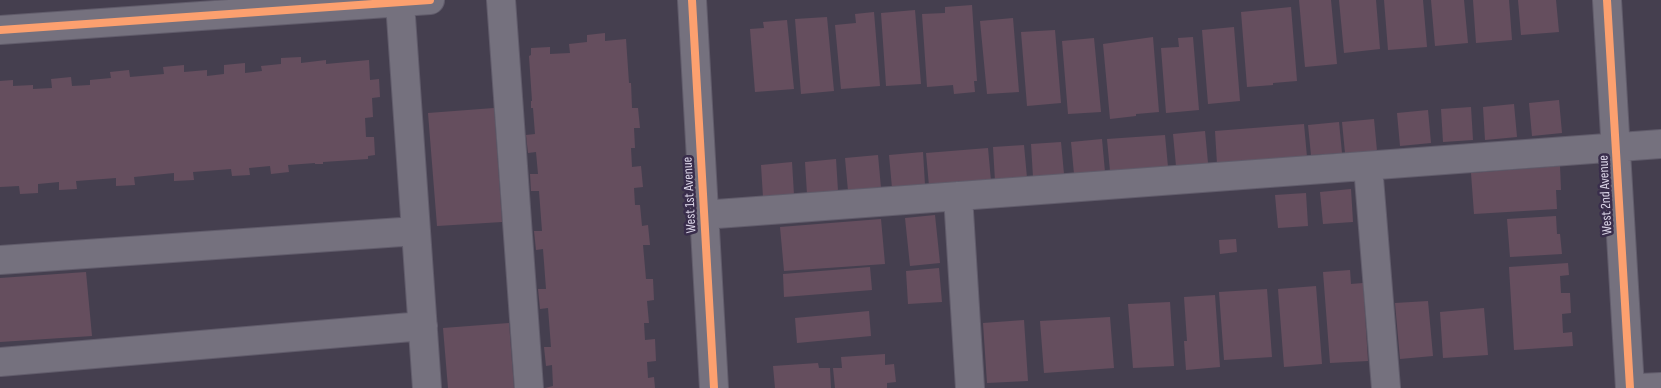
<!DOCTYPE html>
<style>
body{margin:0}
canvas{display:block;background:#453f4f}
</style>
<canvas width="1661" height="388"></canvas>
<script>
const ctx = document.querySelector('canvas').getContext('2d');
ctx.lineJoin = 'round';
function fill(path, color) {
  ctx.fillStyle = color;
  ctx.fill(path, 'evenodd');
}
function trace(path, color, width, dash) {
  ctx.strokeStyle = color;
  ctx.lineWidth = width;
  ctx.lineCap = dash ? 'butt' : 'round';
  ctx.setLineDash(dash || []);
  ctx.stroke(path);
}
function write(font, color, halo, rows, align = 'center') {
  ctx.font = font + ' "Sofia Sans Condensed",sans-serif';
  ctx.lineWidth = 5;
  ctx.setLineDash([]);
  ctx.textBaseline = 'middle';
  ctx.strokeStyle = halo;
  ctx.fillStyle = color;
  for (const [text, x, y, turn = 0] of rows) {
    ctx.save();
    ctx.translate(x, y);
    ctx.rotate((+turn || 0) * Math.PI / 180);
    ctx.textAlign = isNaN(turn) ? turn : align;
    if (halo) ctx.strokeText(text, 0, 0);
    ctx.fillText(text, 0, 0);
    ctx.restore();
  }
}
const building = new Path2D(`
 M1299 0H1331L1337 64 1305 67Z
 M1339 0H1376L1380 49 1344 53Z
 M1384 0H1423L1427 47 1388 50Z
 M1431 0H1464L1468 43 1435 46Z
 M1473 0H1509L1512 40 1476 43Z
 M1518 0H1556L1559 32 1521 35Z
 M972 5 977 81H974L975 92 954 94 953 85 927 87 922 14 945 13V7Z
 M1291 7 1297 81 1273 83V85L1247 87 1241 12Z
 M915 10 921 84 886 86 881 13Z
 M874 12 880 86 841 89 835 25 856 23 855 14Z
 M827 17 834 91 801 94 795 19Z
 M1013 18 1019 92 987 94 980 21Z
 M787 20 794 89 755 92 750 29 764 28 763 22Z
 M1234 27 1240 101 1208 104 1202 30Z
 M1055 30 1061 103 1027 106 1021 32Z
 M605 33V41L626 39 629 83H631L632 108H638L640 128H634L635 148H631L632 167 641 166 643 187 634 188 635 205H640L642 226 648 225 650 245H643L646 279H653L654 300 647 301 649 323H644L645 340 655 339 656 361 647 362 648 378 654 377 655 388H545L553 386 552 365 546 366 544 347H551L548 308 540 309 538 289H546L543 249 536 250 534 231H542L539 191H531L530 174H538L536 152 528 153 526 135 535 134 533 108H531V101H532L529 56 531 55V48L550 47V54L570 53 569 44 587 42V35Z
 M1153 37 1159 112 1136 114V116L1110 119 1103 44Z
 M1193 37 1199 110 1166 113 1161 48 1179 47 1178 38Z
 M1094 38 1101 112 1068 114 1062 41Z
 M301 57V63L326 60V64L369 60 370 80 379 79 380 97 372 98 373 117 365 118 366 137H374L375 155 368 156V159L323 162V164H315V163L288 165 289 172 271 174 270 166 249 168 250 175 232 176 231 169 193 172 194 180 174 181V173L134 177 135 185 116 186V178L76 181 77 189 59 190V182L38 184V193L20 194 19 186 0 187V81L13 80V86L33 85V89L52 88 51 79 71 77 72 86 90 85V80L111 78 110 72 129 70 130 77 164 74 163 67 184 65V72L207 70V76L224 74V65L245 63V73L262 71 261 66 281 64V58Z
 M1559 100 1562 133 1532 136 1529 103Z
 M1514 104 1517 137 1485 140 1483 107Z
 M1471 107 1473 140 1443 142 1441 109Z
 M494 108 502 222 437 226 428 113Z
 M1428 110 1431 143 1400 146 1397 113Z
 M1374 119 1377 151 1345 153 1342 122Z
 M1339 122 1342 153 1311 155 1308 125Z
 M1304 124 1307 157 1217 164 1215 131Z
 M1205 131 1208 163 1176 166 1173 134Z
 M1165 135 1168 167 1110 171 1107 139Z
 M1102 139 1105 172 1074 174 1071 142Z
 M1061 142 1064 174 1033 177 1031 144Z
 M1024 145 1027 178 995 181 993 147Z
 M988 148 991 181 929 186 926 153Z
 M923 152 925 185 892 188 889 155Z
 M878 155 881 188 848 191 845 158Z
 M836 159 838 191 807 194 805 162Z
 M792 162 794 195 763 197 761 165Z
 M1560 166 1561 190H1556L1557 209 1474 214 1471 173Z
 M1351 189 1353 222 1323 224 1320 192Z
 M1306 193 1308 226 1278 228 1275 195Z
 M935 215 940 263 910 266 905 218Z
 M1556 216 1557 234H1560L1562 254 1510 257 1507 219Z
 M881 219 885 264 784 271 780 227Z
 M1236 239 1237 252 1220 254 1219 240Z
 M1568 263 1569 275 1560 276 1561 293H1570L1571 313 1562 314 1563 333 1572 332 1573 346 1514 350 1509 267Z
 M870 267 872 290 784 297 783 274Z
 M939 268 942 302 908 304 906 271Z
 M1350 270 1351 284 1363 283 1368 361 1330 363 1323 272Z
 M86 272 92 336 0 342V278Z
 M1316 286 1322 364 1284 367 1278 289Z
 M1267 289 1272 357 1224 360 1219 292Z
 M1215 295 1220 367 1186 370 1184 341H1187L1184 297Z
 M1428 301 1433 356 1400 359 1395 303Z
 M1170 302 1174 366 1133 368 1128 304Z
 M1484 308 1488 355 1443 358 1440 312Z
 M869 311 871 336 797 343 795 318Z
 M1110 317 1114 368 1044 373 1040 321Z
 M1024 320 1028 381 987 383 983 323Z
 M509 323 514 388H448L443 328Z
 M885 354V365L894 364 896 382 887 383V388H835L833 368H842L841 357Z
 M818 363 819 368H830L831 388H775L773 366Z`);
const minor = new Path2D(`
 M501 0 529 388
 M692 0 714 388
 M1607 0 1630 388
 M400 3 427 388
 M0 30 430 0
 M1368 166 1386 388
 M958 196 970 388
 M703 215 1661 144
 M0 260 416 231
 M0 362 423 326
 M1641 388 1661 387`);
const cycleway = new Path2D(`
 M692 0 714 388
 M1607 0 1630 388
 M0 30 430 0`);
const streetNames = [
 ["West 1st Avenue",690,195,-93],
 ["West 2nd Avenue",1606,195,-93]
];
fill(building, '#654e5e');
trace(minor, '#615c6b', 30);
trace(minor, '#75717e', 28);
trace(cycleway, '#fca06f', 8);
write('14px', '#dad4e7', '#392d4b', streetNames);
</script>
